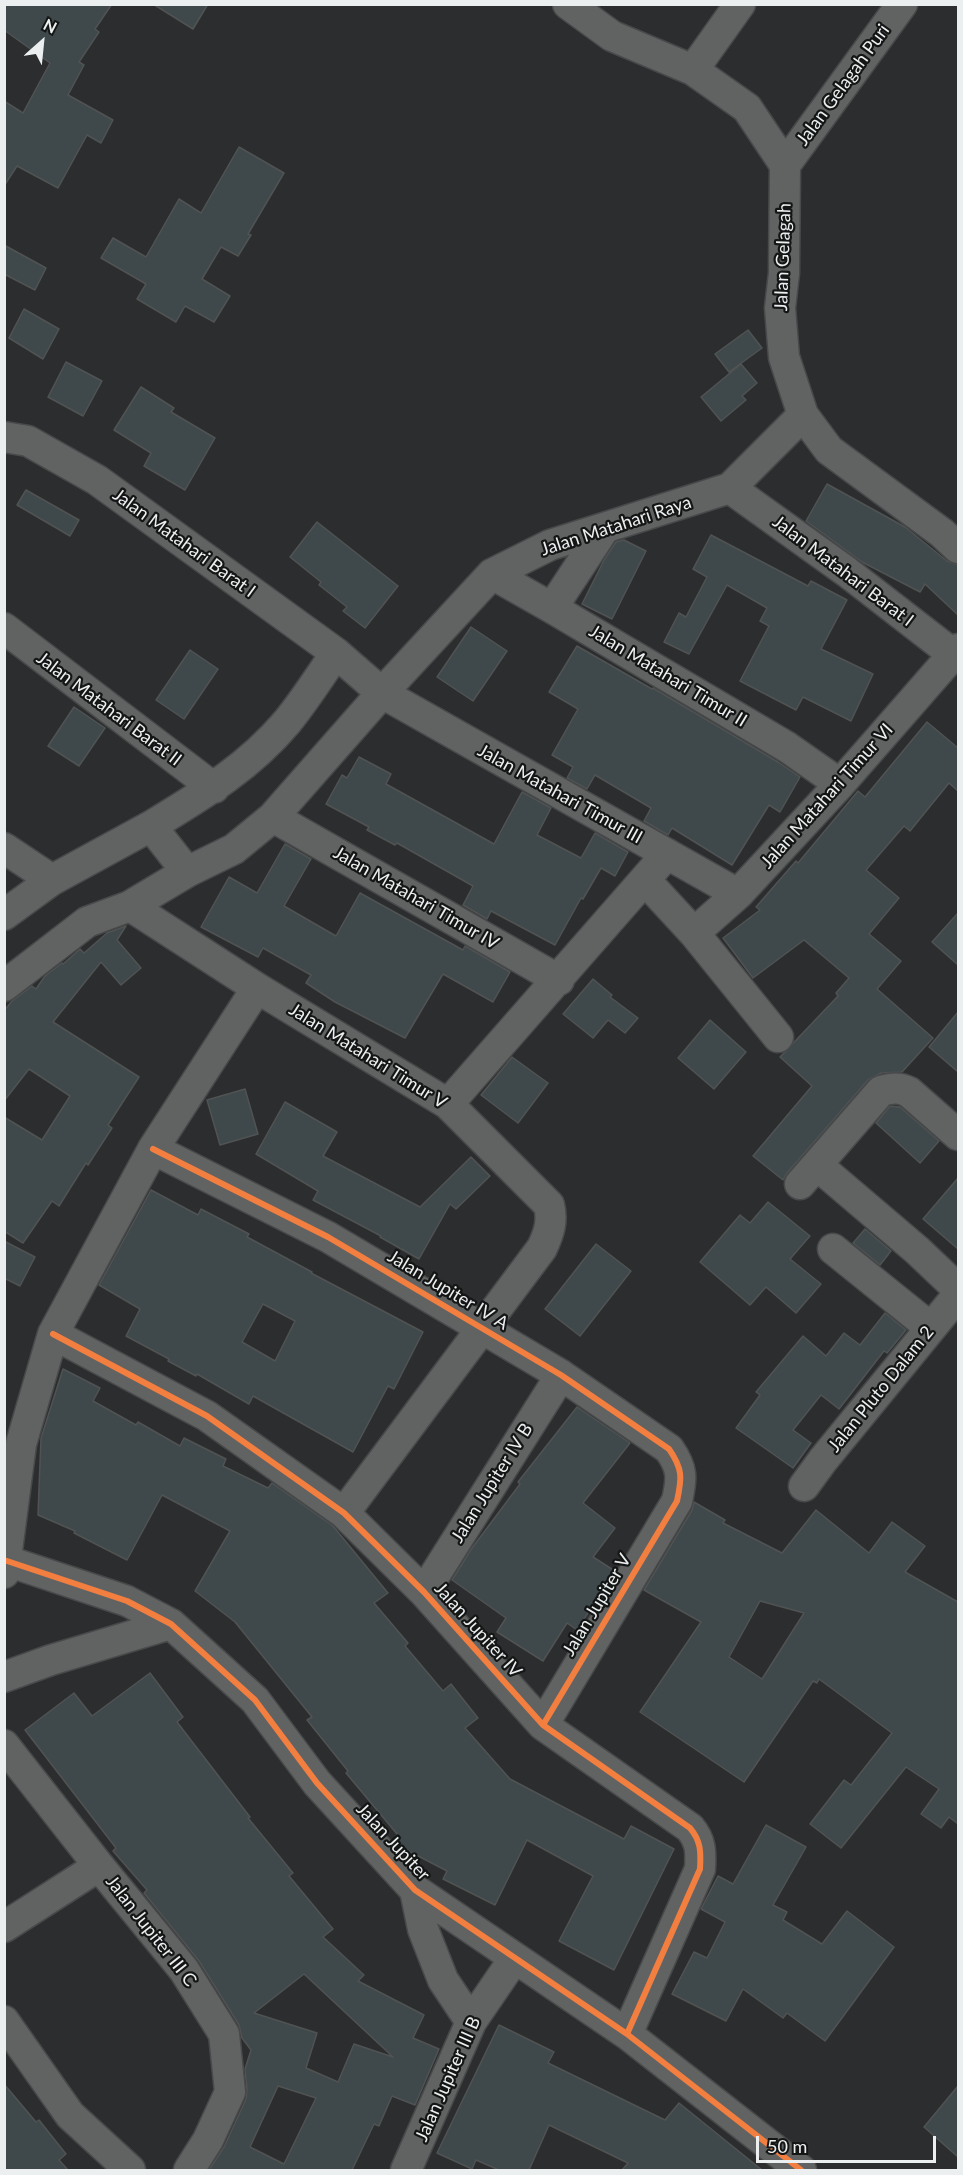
<!DOCTYPE html>
<style>
body{margin:0}
#map{position:relative;width:963px;height:2175px;overflow:hidden;background:#2b2d2e;font-family:Lato,sans-serif}
canvas{display:block}
.frame{position:absolute;inset:0;border:6px solid #eceff0;pointer-events:none}
.north{position:absolute;left:12px;top:12px;width:60px;height:60px;-webkit-text-stroke:4px #141616;paint-order:stroke;rotate:27deg;font-size:16px;font-weight:700;line-height:24px;text-align:center;color:#eceff0}
.north::after{content:'';display:block;margin:auto;width:21px;height:27px;background:#eceff0;clip-path:polygon(50% 0,100% 100%,50% 72%,0 100%)}
.scale{position:absolute;left:756px;top:2136px;width:180px;height:27px;box-sizing:border-box;border:3px solid #eceff0;border-top:0;padding-left:8px;font-size:18px;line-height:21px;white-space:nowrap;color:#eceff0;-webkit-text-stroke:4px #141616;paint-order:stroke}
</style>
<div id="map">
<canvas width="963" height="2175"></canvas>
<div class="frame"></div>
<div class="north">N</div>
<div class="scale">50 m</div>
</div>
<script>
const ctx = document.querySelector('canvas').getContext('2d');
ctx.lineJoin = 'round';
function fill(path, color) {
  ctx.fillStyle = color;
  ctx.fill(path, 'evenodd');
}
function trace(path, color, width, dash) {
  ctx.strokeStyle = color;
  ctx.lineWidth = width;
  ctx.lineCap = dash ? 'butt' : 'round';
  ctx.setLineDash(dash || []);
  ctx.stroke(path);
}
function write(font, color, halo, rows, align = 'center') {
  ctx.font = font + ' Lato,sans-serif';
  ctx.lineWidth = 4.5;
  ctx.setLineDash([]);
  ctx.textBaseline = 'middle';
  ctx.strokeStyle = halo;
  ctx.fillStyle = color;
  for (const [text, x, y, turn = 0] of rows) {
    ctx.save();
    ctx.translate(x, y);
    ctx.rotate((+turn || 0) * Math.PI / 180);
    ctx.textAlign = isNaN(turn) ? turn : align;
    if (halo) ctx.strokeText(text, 0, 0);
    ctx.fillText(text, 0, 0);
    ctx.restore();
  }
}
const building = new Path2D(`
 M4 4H112L95 29 99 32 79 62 84 65 68 95 113 120 101 143 87 135 58 188 17 166 4 186V101L23 113 50 63 4 30Z
 M153 4H208L193 29Z
 M239 147 284 173 248 234 251 235 238 256 221 247 202 279 230 296 214 322 185 306 176 322 137 299 146 284 101 258 113 238 146 257 179 199 201 213Z
 M4 245 46 268 35 290 4 274Z
 M24 309 59 329 43 359 9 338Z
 M748 330 762 348 729 372 715 354Z
 M66 362 102 381 83 416 48 397Z
 M741 364 757 383 742 396 746 400 721 421 701 397Z
 M141 387 174 408 171 412 215 438 185 490 144 466 151 453 114 430Z
 M827 484 905 527 947 561 958 565V615L925 584 920 592 862 562 806 521Z
 M26 490 79 520 70 536 17 505Z
 M317 522 398 586 365 628 343 611 347 607 319 585 321 582 290 557Z
 M711 535 808 586 811 581 847 600 821 649 873 674 851 721 803 697 796 710 740 681 769 626 760 621 767 608 727 585 689 654 664 642 679 613 686 617 707 577 693 569Z
 M624 540 646 551 612 619 582 604 604 560 616 542Z
 M471 627 507 651 473 701 437 677Z
 M577 646 652 689 653 688 778 762 800 777 780 812 769 805 732 865 672 828 668 835 644 821 651 808 595 775 587 789 567 778 573 767 552 755 578 709 549 692Z
 M190 650 218 669 184 719 156 700Z
 M74 707 105 728 79 766 48 746Z
 M927 722 958 748V791L949 783 910 831 904 826 866 870 899 898 869 934 901 961 877 989 933 1038 902 1072 881 1073 868 1080 787 1173 783 1180 753 1156 812 1086 780 1057 838 996 836 993 849 978 804 940 753 978 723 938 760 910 756 907 796 861 798 863 858 791 865 797Z
 M359 757 391 774 386 784 494 844 522 792 551 808 537 835 581 858 595 833 628 852 615 876 601 868 583 899 581 898 555 945 491 911 487 919 463 905 473 886 397 843 395 845 367 830 369 827 326 804 342 775 347 778Z
 M285 844 311 859 284 906 336 936 360 893 463 950 465 946 510 972 493 1002 443 974 405 1038 335 1002 306 983 311 975 263 948 258 957 201 927 229 877 257 893Z
 M958 913V965L932 942Z
 M126 926 117 940 141 968 121 985 101 962 53 1022 139 1077 108 1125 112 1128 88 1165 86 1163 59 1206 52 1201 23 1243 4 1231V1117L42 1140 70 1096 29 1069 4 1101V1011L12 1001 32 986 36 989 45 976 62 963 63 964 80 949 84 953 107 933Z
 M593 979 612 995 610 997 638 1018 625 1033 608 1020 593 1038 563 1014Z
 M958 1012V1072L929 1047Z
 M710 1020 746 1052 714 1089 678 1058Z
 M512 1057 548 1083 518 1123 481 1095Z
 M245 1089 258 1134 220 1145 207 1100Z
 M285 1102 337 1132 323 1156 420 1207 471 1157 490 1176 456 1209 450 1204 419 1259 380 1237 381 1236 313 1200 318 1191 256 1154Z
 M890 1106 900 1107 939 1141 920 1163 876 1123Z
 M958 1178V1249L923 1219Z
 M151 1190 198 1215 201 1209 249 1234 247 1237 312 1272 311 1273 423 1332 394 1389 388 1386 353 1452 253 1396 249 1404 197 1374 196 1376 168 1361 169 1359 126 1336 140 1309 99 1285ZM263 1304 295 1321 275 1361 242 1342Z
 M768 1202 810 1236 790 1259 821 1284 796 1313 766 1287 750 1305 700 1262 740 1215 750 1223Z
 M865 1229 891 1251 880 1265 853 1243Z
 M4 1241 35 1257 20 1286 4 1278Z
 M596 1244 631 1271 580 1336 545 1309Z
 M885 1313 906 1330 887 1353 884 1351 839 1409 821 1395 793 1430 811 1443 793 1468 736 1428 760 1395 756 1392 803 1336 826 1356 844 1333 860 1345Z
 M63 1369 100 1388 93 1401 136 1425 138 1422 180 1446 184 1438 226 1459 223 1466 268 1488 272 1483 333 1526 388 1593 374 1603 408 1643 405 1646 443 1691 451 1684 478 1718 465 1728 510 1779 624 1839 631 1826 674 1849 614 1970 559 1941 593 1876 527 1840 495 1905 443 1879 447 1871 397 1845 393 1841 397 1834 346 1773 348 1771 307 1720 312 1717 235 1622 195 1591 230 1531 162 1495 127 1560 74 1533 75 1531 38 1515 41 1438Z
 M577 1407 630 1443 583 1503 615 1528 593 1557 615 1571 577 1630 567 1623 543 1661 497 1632 506 1618 452 1580 472 1548 520 1484 518 1482Z
 M694 1502 725 1520 723 1523 782 1553 816 1510 869 1553 892 1522 925 1546 905 1572 958 1602V1824L949 1817 941 1828 921 1814 939 1789 906 1767 841 1848 810 1824 844 1780 851 1785 892 1733 819 1679 817 1683 813 1681 744 1782 640 1712 701 1622 644 1590 692 1510ZM760 1601 804 1613 762 1679 729 1657Z
 M150 1673 183 1717 177 1722 250 1817 248 1818 293 1873 289 1876 333 1929 323 1937 364 1975 358 1981 424 2015 413 2038 439 2049 415 2105 392 2096 379 2126 374 2124 352 2170H209L224 2147 246 2099 247 2090 245 2069 251 2050 242 2038 239 2025 199 1961 144 1893 147 1890 113 1851 116 1848 25 1730 74 1693 92 1716ZM304 1974 393 2057 354 2044 338 2082 306 2068 317 2033 254 2013ZM278 2086 316 2098 284 2164 250 2147Z
 M766 1825 806 1847 773 1905 787 1912 783 1920 822 1944 847 1911 894 1947 825 2041 787 2013 783 2018 743 1989 726 2021 672 1994 694 1952 707 1958 725 1922 701 1909 718 1876 733 1884Z
 M499 2025 554 2052 548 2063 665 2120 679 2103 762 2170H622L628 2163 549 2125 529 2170H499L476 2160 472 2169 437 2153Z
 M4 2084 36 2122 39 2120 66 2154 59 2160 68 2170H4Z
 M958 2086V2157L924 2127Z`);
const minor = new Path2D(`
 M568 4 612 36 693 70 747 108 785 165 784 273 780 308 784 357 803 415 829 450 942 533 958 548
 M693 70 740 4
 M785 165 902 4
 M4 437 28 441 97 480 336 653
 M730 488 847 572 954 655
 M492 574 552 608 787 747 840 784
 M552 608 604 529
 M4 628 214 788
 M273 817 559 980
 M4 848 52 880
 M187 872 151 826C202 795 248 768 287 722 305 700 320 676 336 653L382 693 492 574 550 545 730 488 803 415
 M645 880 694 933 778 1037
 M130 906 257 988 448 1104 549 1205C553 1221 549 1233 542 1248L344 1513
 M4 915 52 880 151 826
 M694 933 738 894 840 784 958 649
 M4 986 87 922 130 906 187 872 234 849 273 817 382 693 738 894
 M448 1104 667 854
 M153 1149 328 1237 561 1375 669 1449C683 1469 682 1478 677 1501L543 1725
 M817 1165 918 1251 958 1289
 M800 1184 881 1091C892 1088 899 1087 909 1092L958 1135
 M833 1249 931 1328
 M53 1334 207 1416 344 1513 424 1592 543 1725 690 1828C701 1841 701 1852 700 1869L627 2034
 M804 1486 823 1460 958 1295
 M4 1560 127 1601 171 1624 255 1700 317 1783 415 1890 627 2034 801 2170
 M4 1573 21 1444 53 1334 153 1149 257 988
 M424 1592 561 1375
 M4 1677 51 1660 171 1624
 M4 1745 99 1866 184 1970 224 2034 230 2092 208 2140 189 2170
 M415 1890 423 1929 443 1980 471 2022
 M4 1927 99 1866
 M4 2021 70 2115 130 2170
 M406 2170 471 2022 514 1959`);
const cycleway = new Path2D(`
 M153 1149 328 1237 561 1375 669 1449C683 1469 682 1478 677 1501L543 1725
 M53 1334 207 1416 344 1513 424 1592 543 1725 690 1828C701 1841 701 1852 700 1869L627 2034
 M4 1560 127 1601 171 1624 255 1700 317 1783 415 1890 627 2034 801 2170`);
const streetNames = [
 ["Jalan Gelagah Puri",843,85,-54],
 ["Jalan Gelagah",783,257,-88],
 ["Jalan Matahari Raya",616,526,-18],
 ["Jalan Matahari Barat I",184,543,36],
 ["Jalan Matahari Barat I",843,571,37],
 ["Jalan Matahari Timur II",668,676,31],
 ["Jalan Matahari Barat II",109,709,37],
 ["Jalan Matahari Timur III",560,794,29],
 ["Jalan Matahari Timur VI",827,796,-48],
 ["Jalan Matahari Timur IV",416,898,30],
 ["Jalan Matahari Timur V",368,1056,32],
 ["Jalan Jupiter IV A",448,1290,31],
 ["Jalan Pluto Dalam 2",881,1389,-51],
 ["Jalan Jupiter IV B",492,1483,-58],
 ["Jalan Jupiter V",597,1605,-59],
 ["Jalan Jupiter IV",478,1630,48],
 ["Jalan Jupiter",393,1842,47],
 ["Jalan Jupiter III C",151,1931,52],
 ["Jalan Jupiter III B",448,2079,-66]
];
fill(building, '#3f494c');
trace(building, '#515353', 1.5);
trace(minor, '#47494a', 33);
trace(minor, '#616363', 30);
trace(cycleway, '#f27e40', 6);
write('18px', '#eceff0', '#141616', streetNames);
</script>
